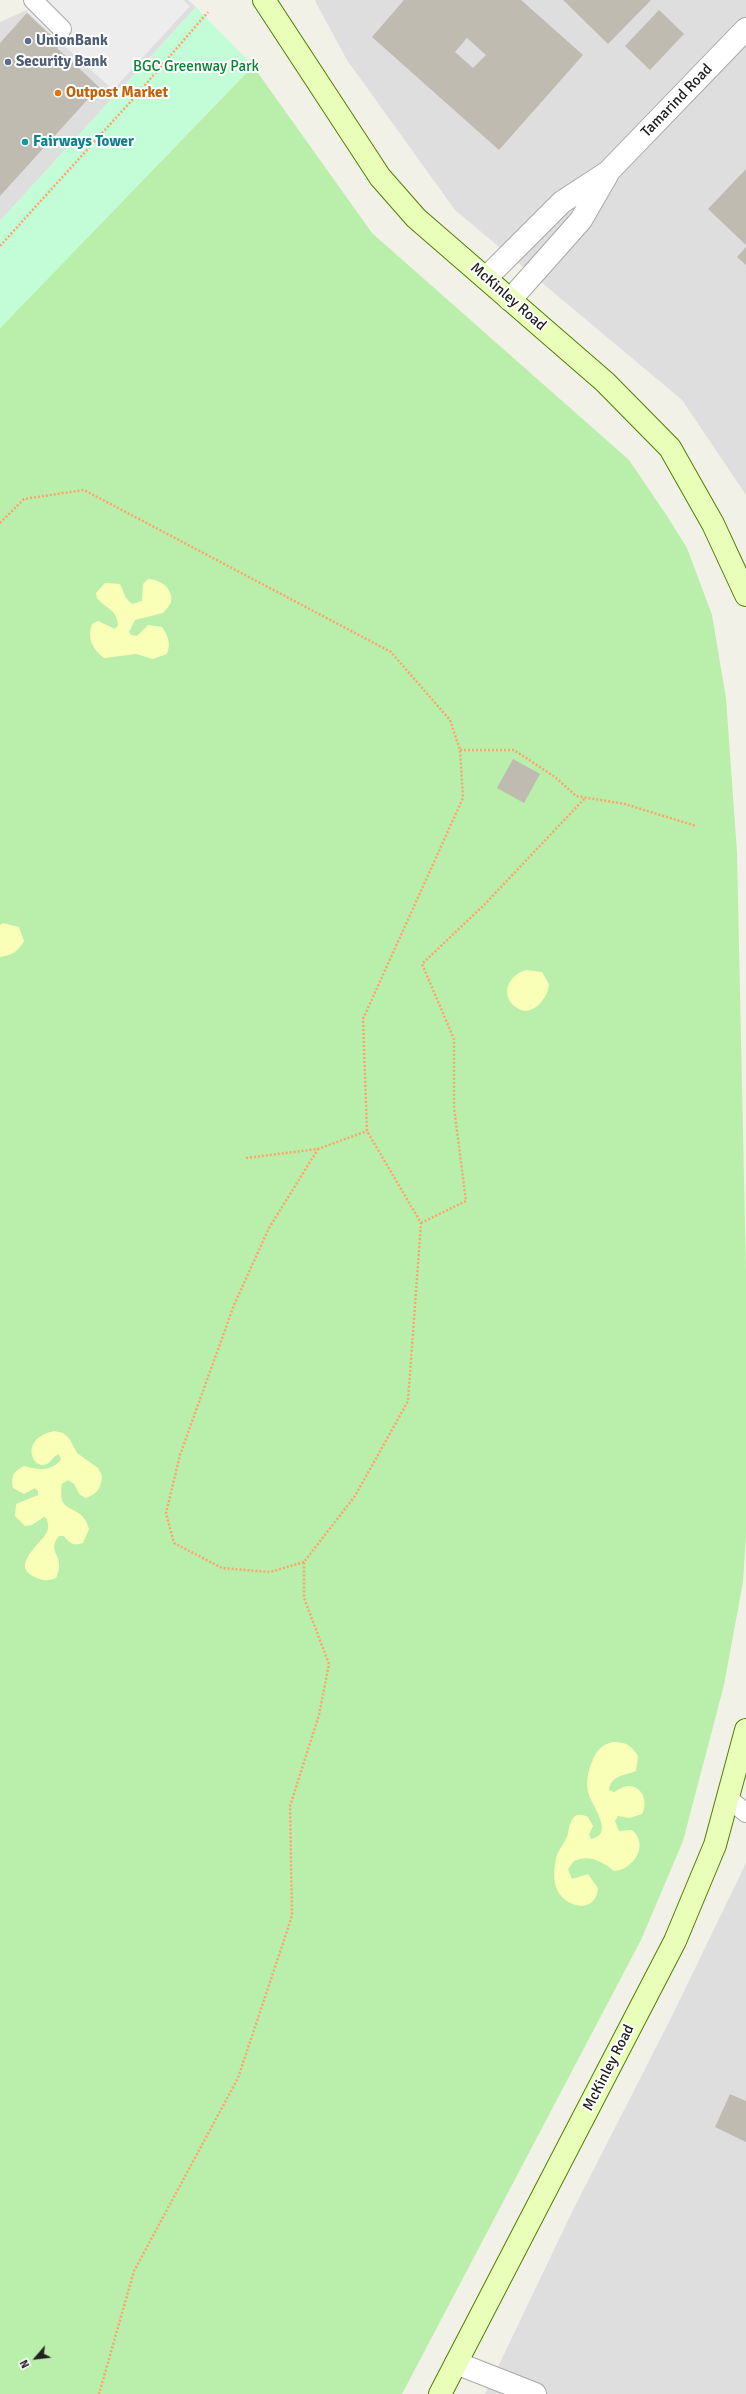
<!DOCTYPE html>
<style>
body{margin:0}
#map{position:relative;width:746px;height:2394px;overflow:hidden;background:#f2f1e7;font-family:Signika,sans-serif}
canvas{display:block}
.north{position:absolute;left:16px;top:2338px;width:40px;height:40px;-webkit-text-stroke:3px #fff;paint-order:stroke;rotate:242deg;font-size:11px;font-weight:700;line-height:16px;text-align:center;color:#212121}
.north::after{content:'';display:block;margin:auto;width:14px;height:18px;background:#212121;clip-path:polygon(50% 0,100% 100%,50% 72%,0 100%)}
</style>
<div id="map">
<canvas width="746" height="2394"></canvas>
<div class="north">N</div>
</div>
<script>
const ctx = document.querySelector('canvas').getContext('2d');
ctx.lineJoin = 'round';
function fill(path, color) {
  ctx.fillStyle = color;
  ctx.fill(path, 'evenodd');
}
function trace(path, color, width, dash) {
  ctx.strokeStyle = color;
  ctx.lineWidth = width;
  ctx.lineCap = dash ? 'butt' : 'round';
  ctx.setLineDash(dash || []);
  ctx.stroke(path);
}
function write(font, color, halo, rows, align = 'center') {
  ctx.font = font + ' Signika,sans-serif';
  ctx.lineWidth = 4;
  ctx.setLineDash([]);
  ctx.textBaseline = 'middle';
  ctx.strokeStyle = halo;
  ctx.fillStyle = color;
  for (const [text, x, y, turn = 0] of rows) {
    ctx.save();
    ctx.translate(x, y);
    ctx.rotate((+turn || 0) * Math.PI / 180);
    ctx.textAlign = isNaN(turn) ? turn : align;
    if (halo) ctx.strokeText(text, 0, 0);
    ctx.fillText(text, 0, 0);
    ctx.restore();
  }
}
const residential = new Path2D(`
 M49 0H188L196 7 0 221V22Z
 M316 0H746V495L682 400 455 210 347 60 315 1Z
 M746 1863V2394H485L572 2212 671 2018Z`);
const grass = new Path2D(`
 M253 66 372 233 629 460 667 516 687 548 712 615 726 698 737 852 746 1272V1534L743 1582 724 1685 683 1841 641 1940 402 2394H0V328Z`);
const sand = new Path2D(`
 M148 579C159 579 174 588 171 602 170 605 166 610 163 613L135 620 129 632 131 635 137 636 148 625 162 627C168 636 171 643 167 654L153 659 136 654 104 658C92 649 87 638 92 624L98 621 115 629 118 625C117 609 106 609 97 598L96 593 105 583 120 584 126 598 132 604 142 601 143 584Z
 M3 923 19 927 24 941C18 952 12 955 0 957V925Z
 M526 970 542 972 549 984C548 1000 529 1021 513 1005 500 991 511 974 526 970Z
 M54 1431 63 1433 69 1438 77 1453 98 1468 102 1476C101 1488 98 1493 86 1498L80 1495 74 1484 68 1480 62 1484C56 1518 82 1501 89 1529L83 1543C74 1546 70 1544 64 1536H59C45 1553 67 1555 56 1578 48 1581 42 1581 35 1577 9 1566 42 1543 47 1532 49 1527 48 1524 47 1519L44 1517 32 1525 25 1526 15 1516 16 1504 38 1495V1491L35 1488 24 1494 13 1488C11 1476 13 1472 24 1466 38 1470 50 1472 61 1460L59 1454C53 1456 52 1461 47 1464 33 1471 18 1439 54 1431Z
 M613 1742C626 1742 631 1745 638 1756L636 1771C624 1776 611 1775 609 1790L614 1792C618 1790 624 1786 628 1786 644 1786 648 1804 642 1814L629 1818 618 1816 615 1821 619 1831 632 1830C650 1845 633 1870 614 1871 602 1861 589 1854 574 1861L568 1869 572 1879 588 1874 598 1888C596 1916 562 1907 556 1887 553 1879 554 1861 558 1853 561 1846 566 1841 568 1834 570 1821 573 1810 588 1817L593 1826 589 1835 591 1839C616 1834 591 1805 588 1792 586 1782 588 1771 592 1762 596 1751 601 1745 613 1742Z`);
const park = new Path2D(`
 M196 7 253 66 0 328V221Z`);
const parking = new Path2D(`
 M49 0H183L190 6 113 90 26 11Z`);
const building = new Path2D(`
 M404 0H521L583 55 499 150 372 37ZM467 38 486 55 473 68 455 52Z
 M563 0H651L608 44Z
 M659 10 684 34 650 70 625 46Z
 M27 13 60 44 57 48 99 87 0 196V43Z
 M746 169V245L708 209Z
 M746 247V265L737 257Z
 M513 759 540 774 524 803 497 788Z
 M730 2094 746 2101V2142L715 2127Z`);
const path = new Path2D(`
 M0 246 133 99 208 12
 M0 523 24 499 84 490 391 652 450 720 460 750 463 798 363 1019 367 1131 421 1223 408 1401 355 1496 304 1562V1598L329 1664 319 1715 290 1806 292 1916 238 2078 134 2271 99 2394
 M460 750H514L555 777 576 796 625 804 696 826
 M246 1158 318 1149 367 1131
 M421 1223 466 1201 454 1108V1039L422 964 485 904 586 797
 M304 1562 270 1572 222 1568 174 1543 166 1513 180 1455 234 1305 269 1228 318 1149`);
const service = new Path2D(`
 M33 0 62 29
 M728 1798 746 1813`);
const minor = new Path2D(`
 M456 2363 535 2394`);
const tertiary = new Path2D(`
 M486 278 562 202 608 172 746 29
 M510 300 581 220 607 175`);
const secondary = new Path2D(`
 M264 0 380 177 416 218 605 382 670 448 713 524 746 595
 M440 2394 675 1941 715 1845 746 1730`);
const markers = [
 [28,41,4,"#5c6f8a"],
 [8,62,4,"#5c6f8a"],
 [58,93,4,"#e8710a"],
 [25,142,4,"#0f9aa8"]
];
const serviceNames = [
 ["UnionBank",36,41],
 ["Security Bank",16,62]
];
const parkNames = [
 ["BGC Greenway Park",196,67]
];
const foodNames = [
 ["Outpost Market",66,93]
];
const streetNames = [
 ["Tamarind Road",677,101,-46],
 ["McKinley Road",508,297,41],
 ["McKinley Road",609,2068,-63]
];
const cultureNames = [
 ["Fairways Tower",33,142]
];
fill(residential, '#dfdede');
fill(grass, '#b9efab');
fill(sand, '#faffb8');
fill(park, '#c3fdd8');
fill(parking, '#ededed');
fill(building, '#bfbbb0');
trace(service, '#a8a8a8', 20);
trace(minor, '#a8a8a8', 24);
trace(tertiary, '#a8a8a8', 24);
trace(secondary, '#4f8000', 24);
trace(path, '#ffa36b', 2.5, [2, 2]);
trace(service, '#fff', 18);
trace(minor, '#fff', 22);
trace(tertiary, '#fff', 22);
trace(secondary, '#e8feb9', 22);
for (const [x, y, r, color] of markers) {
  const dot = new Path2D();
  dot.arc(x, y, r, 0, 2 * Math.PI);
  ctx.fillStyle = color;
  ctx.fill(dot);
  trace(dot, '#fff', 1.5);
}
write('bold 15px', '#4e5e75', '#fff', serviceNames, 'left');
write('15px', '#058432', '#fff', parkNames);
write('bold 15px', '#c56008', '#fff', foodNames, 'left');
write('15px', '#212121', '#fff', streetNames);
write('bold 15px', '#0d838f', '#fff', cultureNames, 'left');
</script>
